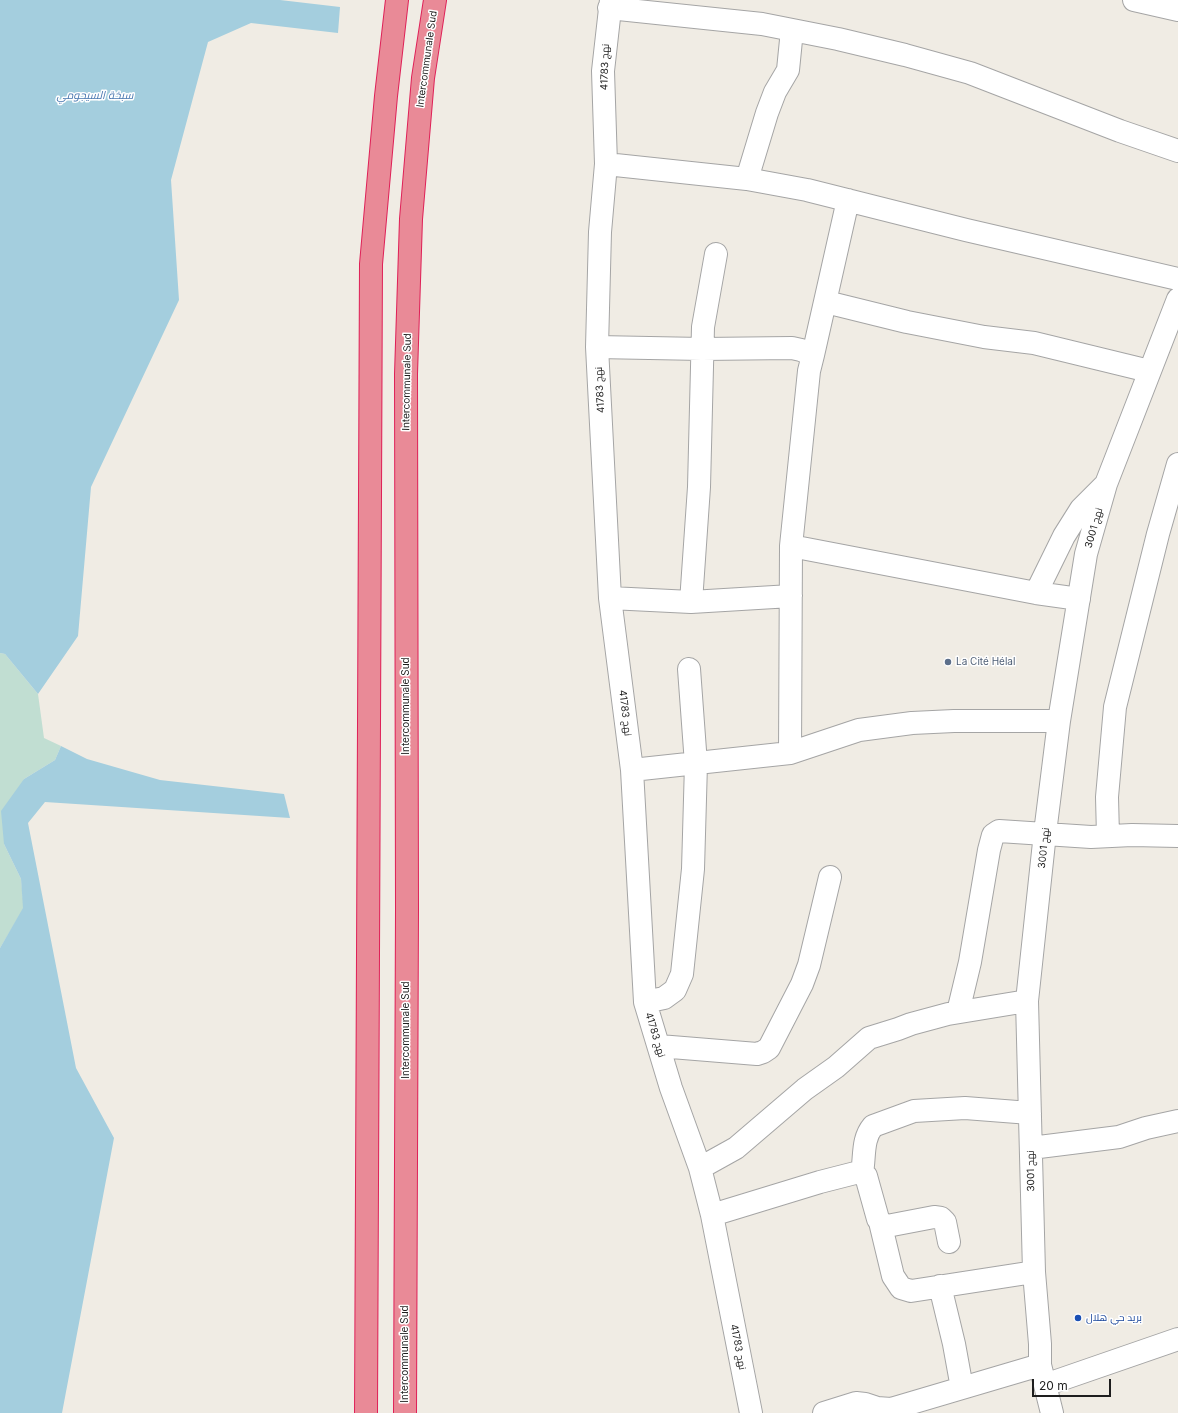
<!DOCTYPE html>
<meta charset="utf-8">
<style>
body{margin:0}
#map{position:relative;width:1178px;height:1413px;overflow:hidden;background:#f0ece4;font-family:Inter,sans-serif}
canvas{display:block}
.scale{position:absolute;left:1032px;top:1379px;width:79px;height:18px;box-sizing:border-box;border:2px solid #1e1e1e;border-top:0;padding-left:5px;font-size:12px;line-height:14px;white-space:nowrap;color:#1e1e1e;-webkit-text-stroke:3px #fff;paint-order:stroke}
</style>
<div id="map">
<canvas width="1178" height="1413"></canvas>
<div class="scale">20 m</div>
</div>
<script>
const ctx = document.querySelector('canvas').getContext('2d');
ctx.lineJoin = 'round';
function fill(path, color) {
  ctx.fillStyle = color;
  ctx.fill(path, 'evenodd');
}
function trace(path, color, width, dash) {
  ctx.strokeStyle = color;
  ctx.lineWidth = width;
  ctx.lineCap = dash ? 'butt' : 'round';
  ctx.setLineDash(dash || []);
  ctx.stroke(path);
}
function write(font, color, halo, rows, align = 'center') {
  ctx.font = font + ' Inter,Cairo,sans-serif';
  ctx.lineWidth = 3;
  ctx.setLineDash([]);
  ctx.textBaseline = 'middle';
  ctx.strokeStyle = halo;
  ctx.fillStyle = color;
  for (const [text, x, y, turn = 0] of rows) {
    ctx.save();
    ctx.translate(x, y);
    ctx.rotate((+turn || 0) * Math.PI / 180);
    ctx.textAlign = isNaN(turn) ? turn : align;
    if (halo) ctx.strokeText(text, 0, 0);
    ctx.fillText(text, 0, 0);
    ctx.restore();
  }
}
const wetland = new Path2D(`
 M0 653 5 654 38 694 44 738 61 746 55 760 24 779 4 844 21 879 24 908 0 948Z`);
const water = new Path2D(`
 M0 0H280L340 7 338 33 251 23 208 42 171 180 179 300 91 487 78 636 38 694 5 654 0 653Z
 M61 746 87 759 160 780 284 794 290 818 45 802 28 823 76 1068 114 1138 62 1413H0V948L23 908 21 879 4 844 1 811 24 779 55 760Z`);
const minor = new Path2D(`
 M611 0 603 71 606 164 600 232 597 347 610 598 632 770 645 1002 671 1088 700 1168 712 1215 751 1413
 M1134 0 1178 10
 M609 8 762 24 838 39 905 55 970 73 1120 131 1178 151
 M606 164 747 179 807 190 966 230 1178 279
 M747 179 767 113 775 92 788 70 792 30
 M716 254 703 327 699 487 691 602 791 596
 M826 302 907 322 984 337 1034 343 1149 371
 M597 347 702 349 792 348 801 350 813 355 809 371 791 546 790 753 859 730 912 723 954 721H1059
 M813 355 848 200
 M791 546 1036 593 1079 599
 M1036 593 1064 536 1081 509 1105 485
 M610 598 691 602
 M632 770 790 753
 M1108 836 1107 797 1115 707 1158 534 1178 464
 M645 1002 664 998 675 990 682 974 693 869 696 764 689 669
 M958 1012 970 962 989 850 993 835 999 831 1091 837 1132 835 1178 836
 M659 1046 757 1054 763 1052 769 1048 802 984 809 965 830 877
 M1031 1148 1119 1137 1146 1128 1178 1121
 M700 1168 736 1148 805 1089 836 1067 869 1038 898 1029 911 1024 948 1014 1027 1001
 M862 1173C865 1156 862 1139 873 1126L914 1111 965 1108 1030 1113
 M712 1215 820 1182 859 1172 866 1176 878 1219 880 1222 887 1226 934 1217 941 1218 945 1222 949 1242
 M880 1222 893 1276 901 1288 911 1291 1034 1272
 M940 1286 954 1344 962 1388
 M1045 1385 1178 1339
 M824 1413 856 1403 865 1404 877 1408 891 1409 1040 1365
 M1052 1413 1040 1365V1344L1034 1272 1027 1001 1045 833 1059 721 1086 554 1106 484 1178 299`);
const highway = new Path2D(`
 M366 1413 371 264 386 96 397 0
 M405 1413 407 909 406 374 411 219 423 78 435 0`);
const markers = [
 [948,662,4,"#5c6f8a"],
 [1078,1318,4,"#1a4fb4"]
];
const streetNames = [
 ["Intercommunale Sud",427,59,-82],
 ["نهج 41783",605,67,-88],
 ["Intercommunale Sud",407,382,-89],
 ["نهج 41783",600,390,-93],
 ["نهج 3001",1094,528,-74],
 ["Intercommunale Sud",406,706,-90],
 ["نهج 41783",625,713,83],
 ["نهج 3001",1044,848,-84],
 ["Intercommunale Sud",406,1030,-90],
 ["نهج 41783",655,1035,73],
 ["نهج 3001",1031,1171,-91],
 ["نهج 41783",738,1347,79],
 ["Intercommunale Sud",405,1354,-90]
];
const serviceNames = [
 ["La Cité Hélal",956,662]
];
const transitNames = [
 ["بريد حي هلال",1086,1318]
];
const waterNames = [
 ["سبخة السيجومي",95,96]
];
fill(wetland, '#c1ded2');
fill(water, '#a4cede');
trace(minor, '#a5a5a5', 24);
trace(highway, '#df2057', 24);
trace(minor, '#fff', 22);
trace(highway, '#e98a97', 22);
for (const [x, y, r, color] of markers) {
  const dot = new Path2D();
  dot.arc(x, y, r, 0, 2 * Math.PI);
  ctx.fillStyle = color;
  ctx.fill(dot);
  trace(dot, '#fff', 1.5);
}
write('10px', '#1e1e1e', '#fff', streetNames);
write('10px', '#4e5e75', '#fff', serviceNames, 'left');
write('10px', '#164399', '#fff', transitNames, 'left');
write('italic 11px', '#4877b0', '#fff', waterNames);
</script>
